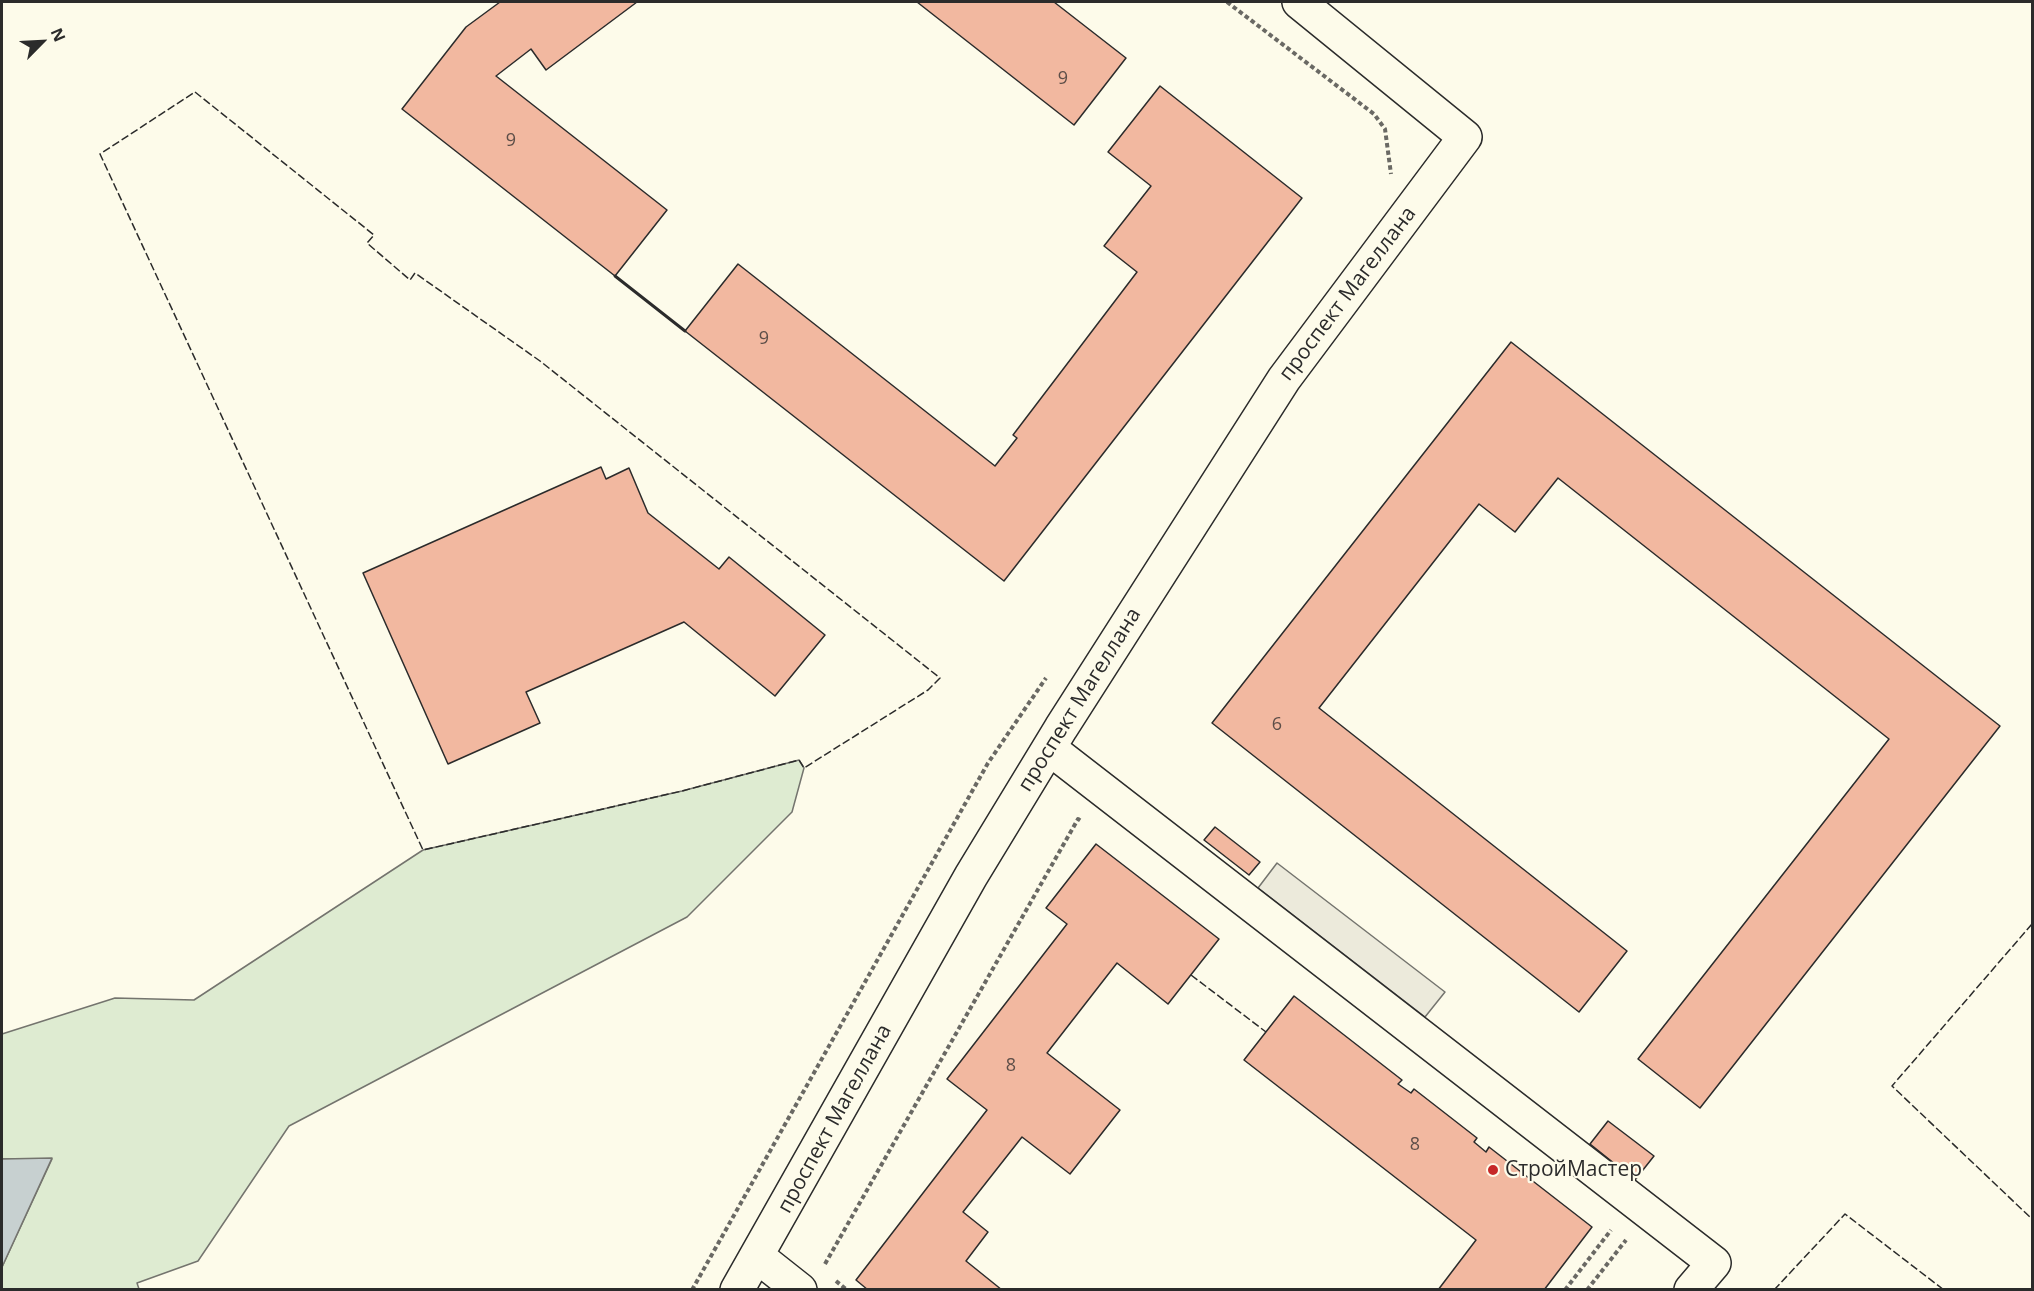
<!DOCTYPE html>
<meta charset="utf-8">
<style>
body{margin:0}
#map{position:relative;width:2034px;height:1291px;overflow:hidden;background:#fdfbea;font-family:"Open Sans",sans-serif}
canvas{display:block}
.frame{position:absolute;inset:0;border:3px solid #2b2b2b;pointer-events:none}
.north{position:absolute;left:12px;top:12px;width:60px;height:60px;-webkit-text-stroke:4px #fdfbea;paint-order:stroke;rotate:66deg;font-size:16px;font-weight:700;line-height:24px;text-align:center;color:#2b2b2b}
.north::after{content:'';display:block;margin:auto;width:21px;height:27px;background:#2b2b2b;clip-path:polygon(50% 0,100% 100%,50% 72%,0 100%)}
</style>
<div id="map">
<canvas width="2034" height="1291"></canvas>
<div class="frame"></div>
<div class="north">N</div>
</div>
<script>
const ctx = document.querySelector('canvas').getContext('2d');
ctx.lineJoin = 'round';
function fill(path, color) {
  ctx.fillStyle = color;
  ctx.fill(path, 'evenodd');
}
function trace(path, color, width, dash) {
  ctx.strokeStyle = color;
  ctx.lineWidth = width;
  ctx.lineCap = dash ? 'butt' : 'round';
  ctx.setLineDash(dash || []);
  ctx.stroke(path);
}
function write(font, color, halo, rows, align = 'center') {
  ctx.font = font + ' "Open Sans",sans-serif';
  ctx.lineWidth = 4.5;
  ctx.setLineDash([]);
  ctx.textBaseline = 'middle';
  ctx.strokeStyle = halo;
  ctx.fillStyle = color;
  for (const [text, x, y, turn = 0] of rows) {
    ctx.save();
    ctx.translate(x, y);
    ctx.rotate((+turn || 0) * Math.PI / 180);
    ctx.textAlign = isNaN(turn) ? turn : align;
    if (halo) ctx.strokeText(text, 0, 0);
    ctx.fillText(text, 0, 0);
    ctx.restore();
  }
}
const green = new Path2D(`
 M799 760 804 768 792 812 687 917 289 1126 198 1261 137 1283 139 1289H2V1267L52 1159H2V1034L115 998 194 1000 423 850 682 791Z`);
const parking = new Path2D(`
 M1277 863 1445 992 1425 1017 1258 888Z`);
const water = new Path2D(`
 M52 1158 2 1267V1159Z`);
const building = new Path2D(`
 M500 2H637L546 70 531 49 496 76 667 210 615 276 402 109 466 27Z
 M917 2H1054L1126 58 1074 125Z
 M1160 86 1302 198 1004 581 685 331 738 264 995 466 1017 438 1013 435 1137 272 1104 246 1151 186 1108 152Z
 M1511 342 2000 726 1700 1108 1638 1059 1889 739 1558 478 1515 532 1479 504 1319 708 1627 951 1579 1012 1212 723Z
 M601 467 606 479 629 468 648 513 719 569 729 557 825 635 775 696 684 622 526 692 540 723 448 764 363 573Z
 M1215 827 1260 862 1249 875 1204 840Z
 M1096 844 1219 939 1168 1004 1117 963 1047 1053 1120 1110 1070 1174 1022 1137 963 1212 988 1232 966 1261 1002 1290H868L856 1280 987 1110 947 1079 1067 924 1046 908Z
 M1294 996 1402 1080 1398 1084 1411 1093 1414 1089 1477 1138 1474 1142 1486 1152 1489 1147 1592 1227 1544 1290H1438L1476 1240 1244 1060Z
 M1608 1121 1654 1156 1635 1180 1590 1144Z`);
const path = new Path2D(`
 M1227 2 1374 114 1385 129 1391 174
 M825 1264 1078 819 1081 821
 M836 1281 847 1290
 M692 1290 988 763 1046 678
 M1565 1290 1611 1230
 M1587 1290 1626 1240`);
const minor = new Path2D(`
 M1049 748 1714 1263 1691 1290
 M757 1256 800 1290
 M737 1290 971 876 1061 728 1284 379 1465 137 1299 2`);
const fence = new Path2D(`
 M195 92 374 235 367 243 410 280 415 273 540 361 940 678 928 690 804 768 799 760 682 791 423 850 100 154Z
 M2032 924 1892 1086 2032 1219
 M1191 975 1266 1032
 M1774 1290 1845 1214 1944 1290`);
const wall = new Path2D(`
 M615 276 685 331`);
const markers = [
 [1493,1170,6,"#c62828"]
];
const numberNames = [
 ["9",1063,79],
 ["9",511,141],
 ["9",764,339],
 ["6",1277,725],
 ["8",1011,1066],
 ["8",1415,1145]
];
const streetNames = [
 ["проспект Магеллана",1348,294,-53],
 ["проспект Магеллана",1080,700,-58],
 ["проспект Магеллана",835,1119,-61]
];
const poiNames = [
 ["СтройМастер",1505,1170]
];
fill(green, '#deebd1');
trace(green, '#74746e', 1.5);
fill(parking, '#eceadb');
trace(parking, '#74746e', 1.5);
fill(water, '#c7d0d0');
trace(water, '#74746e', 1.5);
fill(building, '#f2b8a0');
trace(building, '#2b2b2b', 1.5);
trace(minor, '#2b2b2b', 36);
trace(path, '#6a6964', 4, [4.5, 3]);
trace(minor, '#fdfbea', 33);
trace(fence, '#2b2b2b', 1.5, [8, 3]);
trace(wall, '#2b2b2b', 3);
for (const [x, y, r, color] of markers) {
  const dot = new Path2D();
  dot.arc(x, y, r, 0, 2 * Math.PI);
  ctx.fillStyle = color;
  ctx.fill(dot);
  trace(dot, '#fdfbea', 2);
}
write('18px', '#5d4e48', null, numberNames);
write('21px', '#2b2b2b', '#fdfbea', streetNames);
write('21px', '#2b2b2b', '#fdfbea', poiNames, 'left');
</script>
